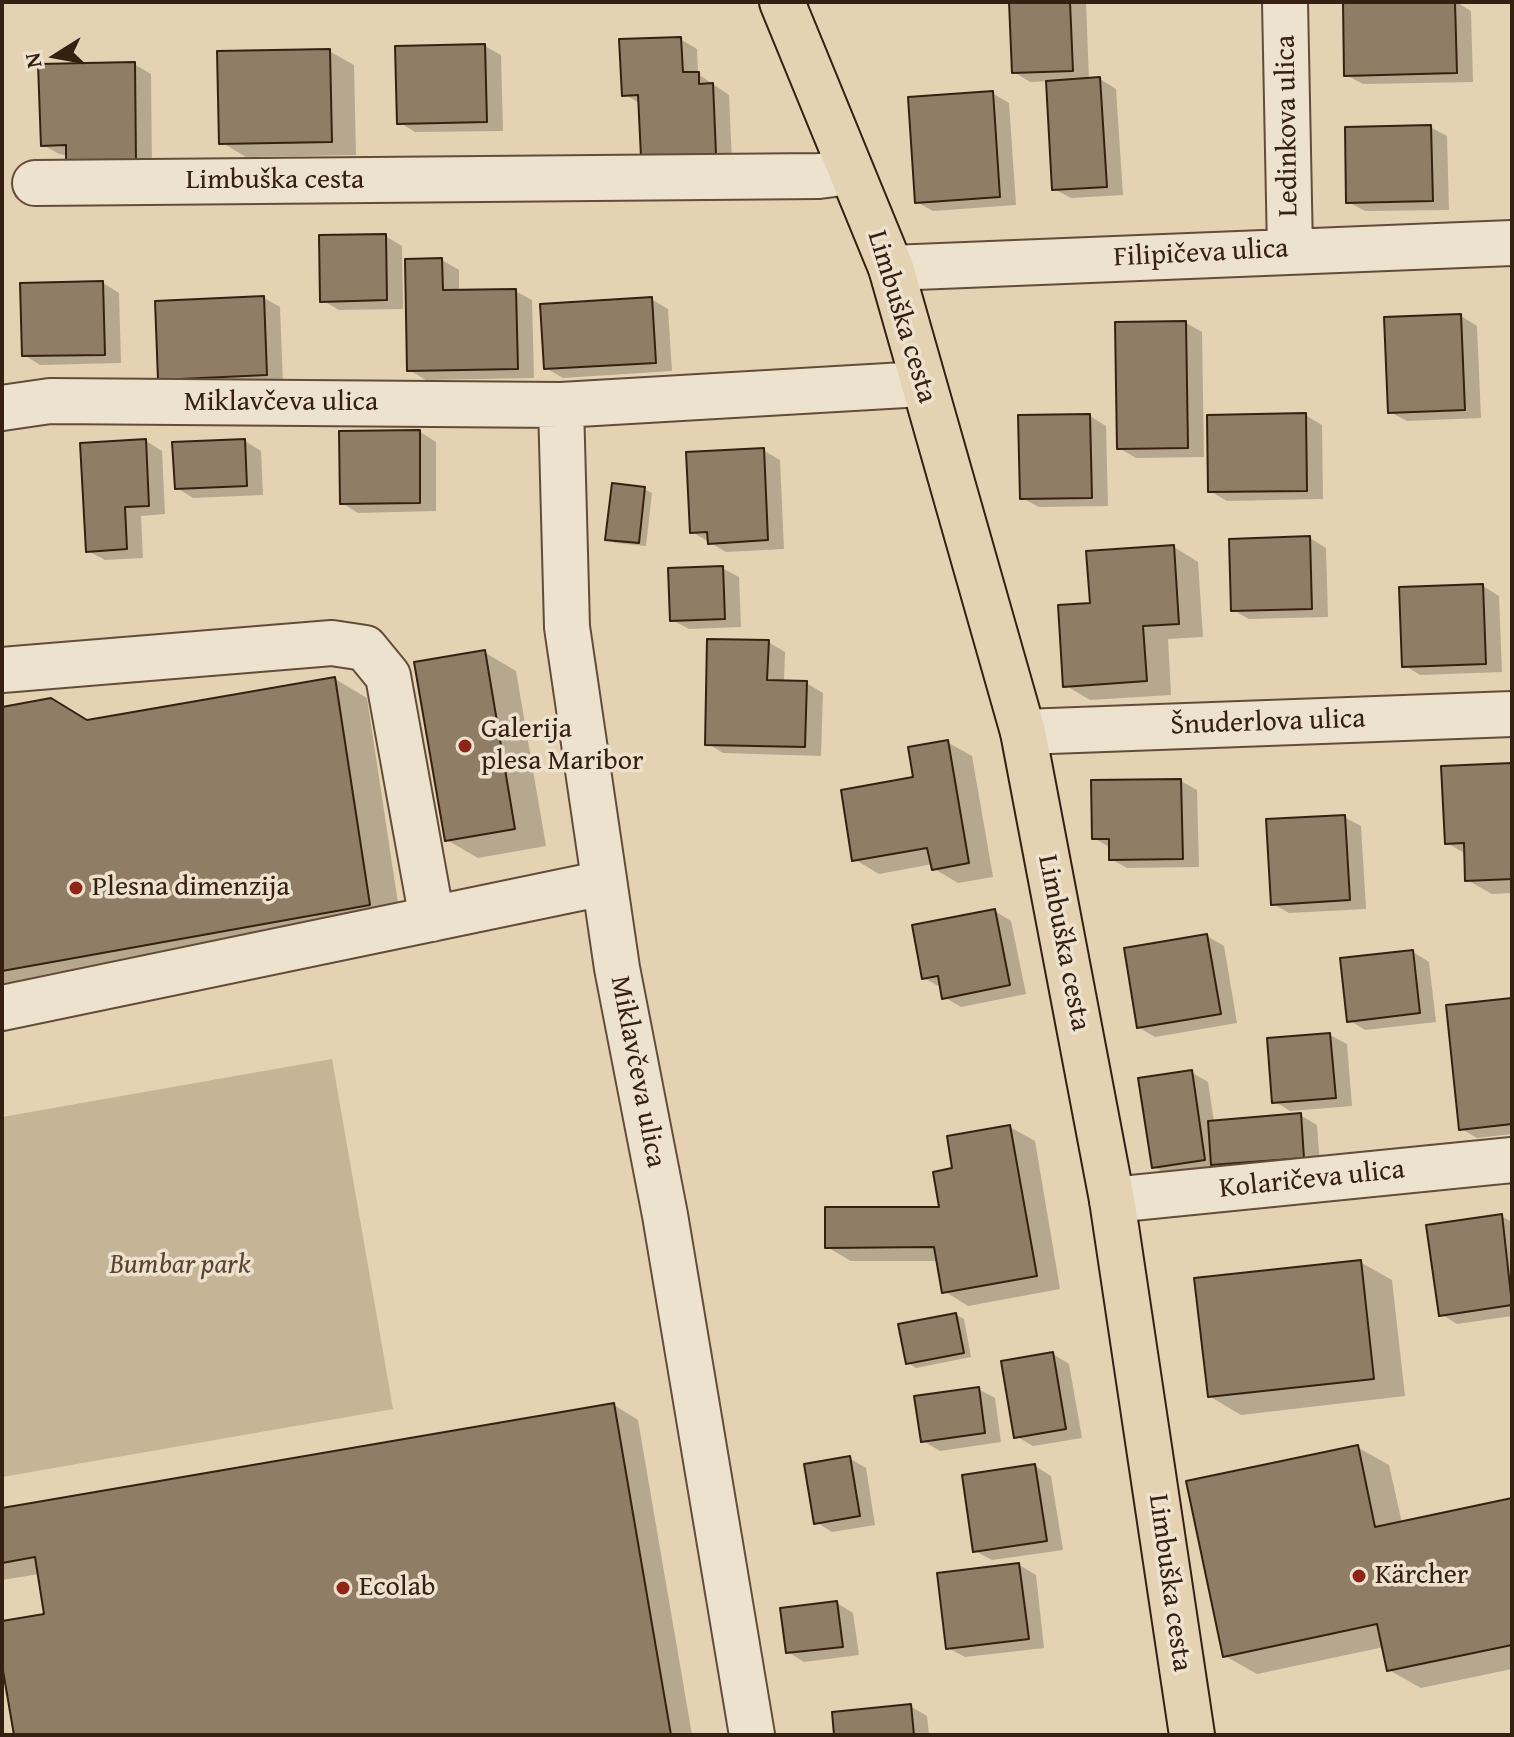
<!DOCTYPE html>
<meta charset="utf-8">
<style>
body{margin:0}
#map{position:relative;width:1514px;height:1737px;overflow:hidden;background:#e4d2b2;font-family:"Gentium Book Plus",serif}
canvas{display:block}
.frame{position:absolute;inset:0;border:4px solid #362012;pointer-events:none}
.north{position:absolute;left:16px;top:16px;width:80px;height:80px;-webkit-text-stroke:6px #ede2cd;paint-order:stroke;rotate:259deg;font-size:22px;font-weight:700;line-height:32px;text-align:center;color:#362012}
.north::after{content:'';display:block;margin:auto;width:28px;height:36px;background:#362012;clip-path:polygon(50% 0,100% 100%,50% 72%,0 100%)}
</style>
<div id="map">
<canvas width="1514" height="1737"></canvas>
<div class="frame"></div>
<div class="north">N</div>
</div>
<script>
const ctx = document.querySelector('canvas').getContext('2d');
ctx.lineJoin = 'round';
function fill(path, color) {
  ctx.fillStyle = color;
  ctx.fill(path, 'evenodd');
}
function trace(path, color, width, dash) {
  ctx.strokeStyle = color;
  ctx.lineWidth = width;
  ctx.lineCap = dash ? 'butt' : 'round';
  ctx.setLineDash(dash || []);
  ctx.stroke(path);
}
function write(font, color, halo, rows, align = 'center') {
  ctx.font = font + ' "Gentium Book Plus",serif';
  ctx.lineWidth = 7;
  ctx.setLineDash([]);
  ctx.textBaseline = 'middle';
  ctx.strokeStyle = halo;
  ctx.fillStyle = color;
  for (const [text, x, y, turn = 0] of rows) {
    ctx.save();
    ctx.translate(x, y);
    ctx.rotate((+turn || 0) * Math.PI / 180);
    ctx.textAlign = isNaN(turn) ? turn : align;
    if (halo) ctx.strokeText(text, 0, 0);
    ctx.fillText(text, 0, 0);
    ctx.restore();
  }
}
const green = new Path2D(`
 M332 1059 393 1409 2 1477V1117Z`);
const shadow = new Path2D(`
 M1011 2H1086L1089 80 1100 79 1116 89 1123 195 1071 198 1054 189 1048 81 1030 82 1014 72Z
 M1427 2H1456L1471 11 1473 82 1363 84 1346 75Z
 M680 39 697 49 698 74 729 95 732 162 643 156 641 104 624 94Z
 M485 46 501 55 503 131 415 132 399 122Z
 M329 51 354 65 356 155 246 157 221 142Z
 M134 64 151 74 152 172 59 154 43 145Z
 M992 93 1009 103 1016 205 933 211 917 202Z
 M1430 127 1447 136 1449 210 1365 211 1348 202Z
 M385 236 402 246 403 309 339 310 322 300Z
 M442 260 459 270V292L515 291 532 300 534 378 426 380 409 370Z
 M103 283 119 293 121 363 40 365 24 355Z
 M264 298 280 307 283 384 177 388 160 379Z
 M651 299 668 309 672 371 563 378 546 368Z
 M1461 316 1477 326 1481 418 1407 421 1390 412Z
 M1186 323 1202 332 1204 457 1136 458 1119 448Z
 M1305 415 1322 425 1323 499 1227 501 1210 491Z
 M1090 416 1106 426 1108 506 1039 507 1022 498Z
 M420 432 436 442V511L358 513 342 503Z
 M146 441 162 451 165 514 141 516 143 558 105 560 88 551Z
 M245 441 261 451 263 495 193 498 177 488Z
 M763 450 780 460 784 549 726 552 692 532Z
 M644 489 652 493 646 546 615 543 607 539Z
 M1310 538 1326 548 1328 617 1249 619 1233 610Z
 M1174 547 1198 562 1203 637 1168 639 1171 695 1090 700 1065 685 1092 605Z
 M722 568 739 577 741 627 689 629 672 620Z
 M1483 586 1499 596 1502 672 1420 675 1404 665Z
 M768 642 785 652 784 682 806 683 823 693 821 756 723 753 707 743Z
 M484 652 516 671 546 846 478 858 447 840Z
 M335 679 367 698 401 923 2 994V709L88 722Z
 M947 742 972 756 993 877 958 883 933 868V864L879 874 854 859Z
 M1512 765V893L1492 894 1467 880 1466 854 1447 843Z
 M1181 781 1197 790 1199 867 1127 868 1111 859V848L1094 838Z
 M1344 817 1361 826 1366 909 1289 913 1273 904Z
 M995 911 1011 921 1026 994 961 1007 944 997 940 987 924 978Z
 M1207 936 1224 946 1237 1023 1155 1037 1138 1027Z
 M1413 952 1429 962 1436 1022 1365 1030 1349 1020Z
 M1512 1000V1134L1477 1138 1460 1128Z
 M1330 1035 1347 1044 1352 1106 1290 1111 1274 1101Z
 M1191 1072 1208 1082 1214 1122 1300 1115 1317 1125 1320 1166 1170 1176 1154 1167Z
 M1010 1127 1035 1141 1060 1289 968 1306 944 1291 938 1261H851L827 1247 941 1209 955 1170Z
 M1501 1216 1512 1222V1316L1457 1324 1441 1314Z
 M1360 1262 1392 1280 1405 1396 1241 1415 1209 1396Z
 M956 1315 964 1319 971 1357 916 1368 908 1363Z
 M1053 1354 1069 1364 1082 1438 1033 1446 1016 1436Z
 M978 1389 995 1398 1001 1442 940 1451 923 1441Z
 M614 1405 638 1420 692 1735H16L2 1654V1623L46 1616 39 1574 2 1580V1510Z
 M1357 1447 1389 1465 1402 1523 1512 1500V1669L1421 1688 1389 1670 1384 1647 1257 1674 1225 1656Z
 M849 1458 866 1468 875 1525 832 1532 816 1522Z
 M1035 1466 1051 1476 1063 1550 992 1560 975 1551Z
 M1019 1565 1036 1575 1044 1648 965 1657 948 1648Z
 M837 1603 853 1613 859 1655 804 1662 788 1652Z
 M910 1706 927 1716 929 1735H836Z`);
const building = new Path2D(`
 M1009 2H1070L1073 71 1012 73Z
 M1343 2H1455L1457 73 1344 76Z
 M681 37 683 72H699V84L713 83 716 154 641 157 638 95 622 96 619 39Z
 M485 44 487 122 397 124 395 46Z
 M330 49 332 142 219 144 217 51Z
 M135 62 136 163 66 164V145L41 146 38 64Z
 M1100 77 1107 187 1052 190 1046 81Z
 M993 91 1000 197 915 203 908 97Z
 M1431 125 1433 201 1346 203 1345 127Z
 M386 234 387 300 320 302 319 235Z
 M442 258 443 290 516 289 518 369 407 371 405 259Z
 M103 281 105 355 22 356 20 283Z
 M264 296 267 375 158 380 155 301Z
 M652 297 656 363 544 369 540 304Z
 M1461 314 1465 410 1388 413 1384 317Z
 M1186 321 1188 448 1117 449 1115 322Z
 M1306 413 1307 491 1208 492 1207 415Z
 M1090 414 1092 498 1020 499 1018 415Z
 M420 430V503L340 504 339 431Z
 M146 439 149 506 125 507 127 549 86 552 80 443Z
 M245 439 247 486 175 489 172 442Z
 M764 448 768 540 708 544 707 532 690 533 686 452Z
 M612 483 645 487 639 543 605 540Z
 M1310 536 1312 609 1231 611 1229 539Z
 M1174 545 1179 624 1143 626 1147 681 1063 687 1058 605 1090 603 1086 551Z
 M723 566 725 619 670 621 668 568Z
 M1483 584 1486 664 1402 667 1399 587Z
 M707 639 769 640 767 680 807 681 805 747 705 745Z
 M485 650 515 829 445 841 414 662Z
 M335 677 370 905 2 971V707L51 698 87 720Z
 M948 740 969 863 932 870 927 848 852 861 841 790 913 777 908 747Z
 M1512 763V879L1465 881 1464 843 1445 844 1441 766Z
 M1181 779 1183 859 1109 860V839H1092L1091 780Z
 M1345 815 1350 900 1271 905 1266 819Z
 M995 909 1010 985 942 999 938 976 922 979 912 925Z
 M1207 934 1221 1014 1137 1028 1124 948Z
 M1413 950 1420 1013 1347 1022 1340 958Z
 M1512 998V1124L1459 1130 1446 1005Z
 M1330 1033 1336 1098 1272 1103 1267 1038Z
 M1192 1070 1205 1160 1152 1168 1138 1078Z
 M1301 1113 1304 1158 1211 1165 1208 1121Z
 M1010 1125 1037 1276 942 1293 934 1247 825 1248V1207H939L933 1172 952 1168 947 1136Z
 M1502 1214 1512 1305 1439 1316 1426 1225Z
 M1361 1260 1374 1379 1208 1397 1194 1278Z
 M956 1313 964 1353 906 1364 898 1324Z
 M1053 1352 1066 1429 1014 1438 1001 1361Z
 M979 1387 985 1433 921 1442 914 1396Z
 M614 1403 671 1735H14L2 1665V1621L44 1614 35 1557 2 1563V1508Z
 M1358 1445 1375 1527 1512 1498V1645L1387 1671 1377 1624 1223 1657 1186 1481Z
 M850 1456 860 1516 814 1524 804 1464Z
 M1035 1464 1047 1541 973 1552 962 1475Z
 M1019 1563 1029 1639 946 1649 937 1573Z
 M837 1601 843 1647 786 1653 780 1608Z
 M911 1704 914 1735H834L832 1712Z`);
const minor = new Path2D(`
 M1285 2 1290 250
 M35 183 819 176 850 172
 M891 268 1512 243
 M561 405 567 627 617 968 665 1215 752 1735
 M2 408 50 401 561 405 922 384
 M2 670 332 643 365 648 388 676 432 919
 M1023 732 1512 714
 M2 1008 604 883
 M1112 1200 1512 1160`);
const major = new Path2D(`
 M782 2 891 268 1023 732 1112 1200 1192 1735`);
const markers = [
 [465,746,8,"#8f2418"],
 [76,888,8,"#8f2418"],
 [1359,1576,8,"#8f2418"],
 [343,1588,8,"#8f2418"]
];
const streetNames = [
 ["Ledinkova ulica",1288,126,-91],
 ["Limbuška cesta",275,181],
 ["Filipičeva ulica",1201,254,-3],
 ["Limbuška cesta",901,317,73],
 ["Miklavčeva ulica",281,403],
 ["Šnuderlova ulica",1268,723,-2],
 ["Limbuška cesta",1063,943,79],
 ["Miklavčeva ulica",637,1072,79],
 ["Kolaričeva ulica",1312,1180,-6],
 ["Limbuška cesta",1169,1583,82]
];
const poiNames = [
 ["Galerija",481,730],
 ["plesa Maribor",481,762],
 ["Plesna dimenzija",92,888],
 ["Kärcher",1375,1576],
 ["Ecolab",359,1588]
];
const parkNames = [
 ["Bumbar park",180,1266]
];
fill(green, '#c6b497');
fill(shadow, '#0003');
fill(building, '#907d65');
trace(building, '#362012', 2);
trace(minor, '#624c3a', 48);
trace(major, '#362012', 48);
trace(minor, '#ede2cd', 44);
trace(major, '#e4d2b2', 44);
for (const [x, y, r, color] of markers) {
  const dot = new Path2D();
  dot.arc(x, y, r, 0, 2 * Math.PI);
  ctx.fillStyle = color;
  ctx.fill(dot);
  trace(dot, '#ede2cd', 3);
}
write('28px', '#362012', '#ede2cd', streetNames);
write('28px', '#362012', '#ede2cd', poiNames, 'left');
write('italic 28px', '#5a4533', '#ede2cd', parkNames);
</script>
